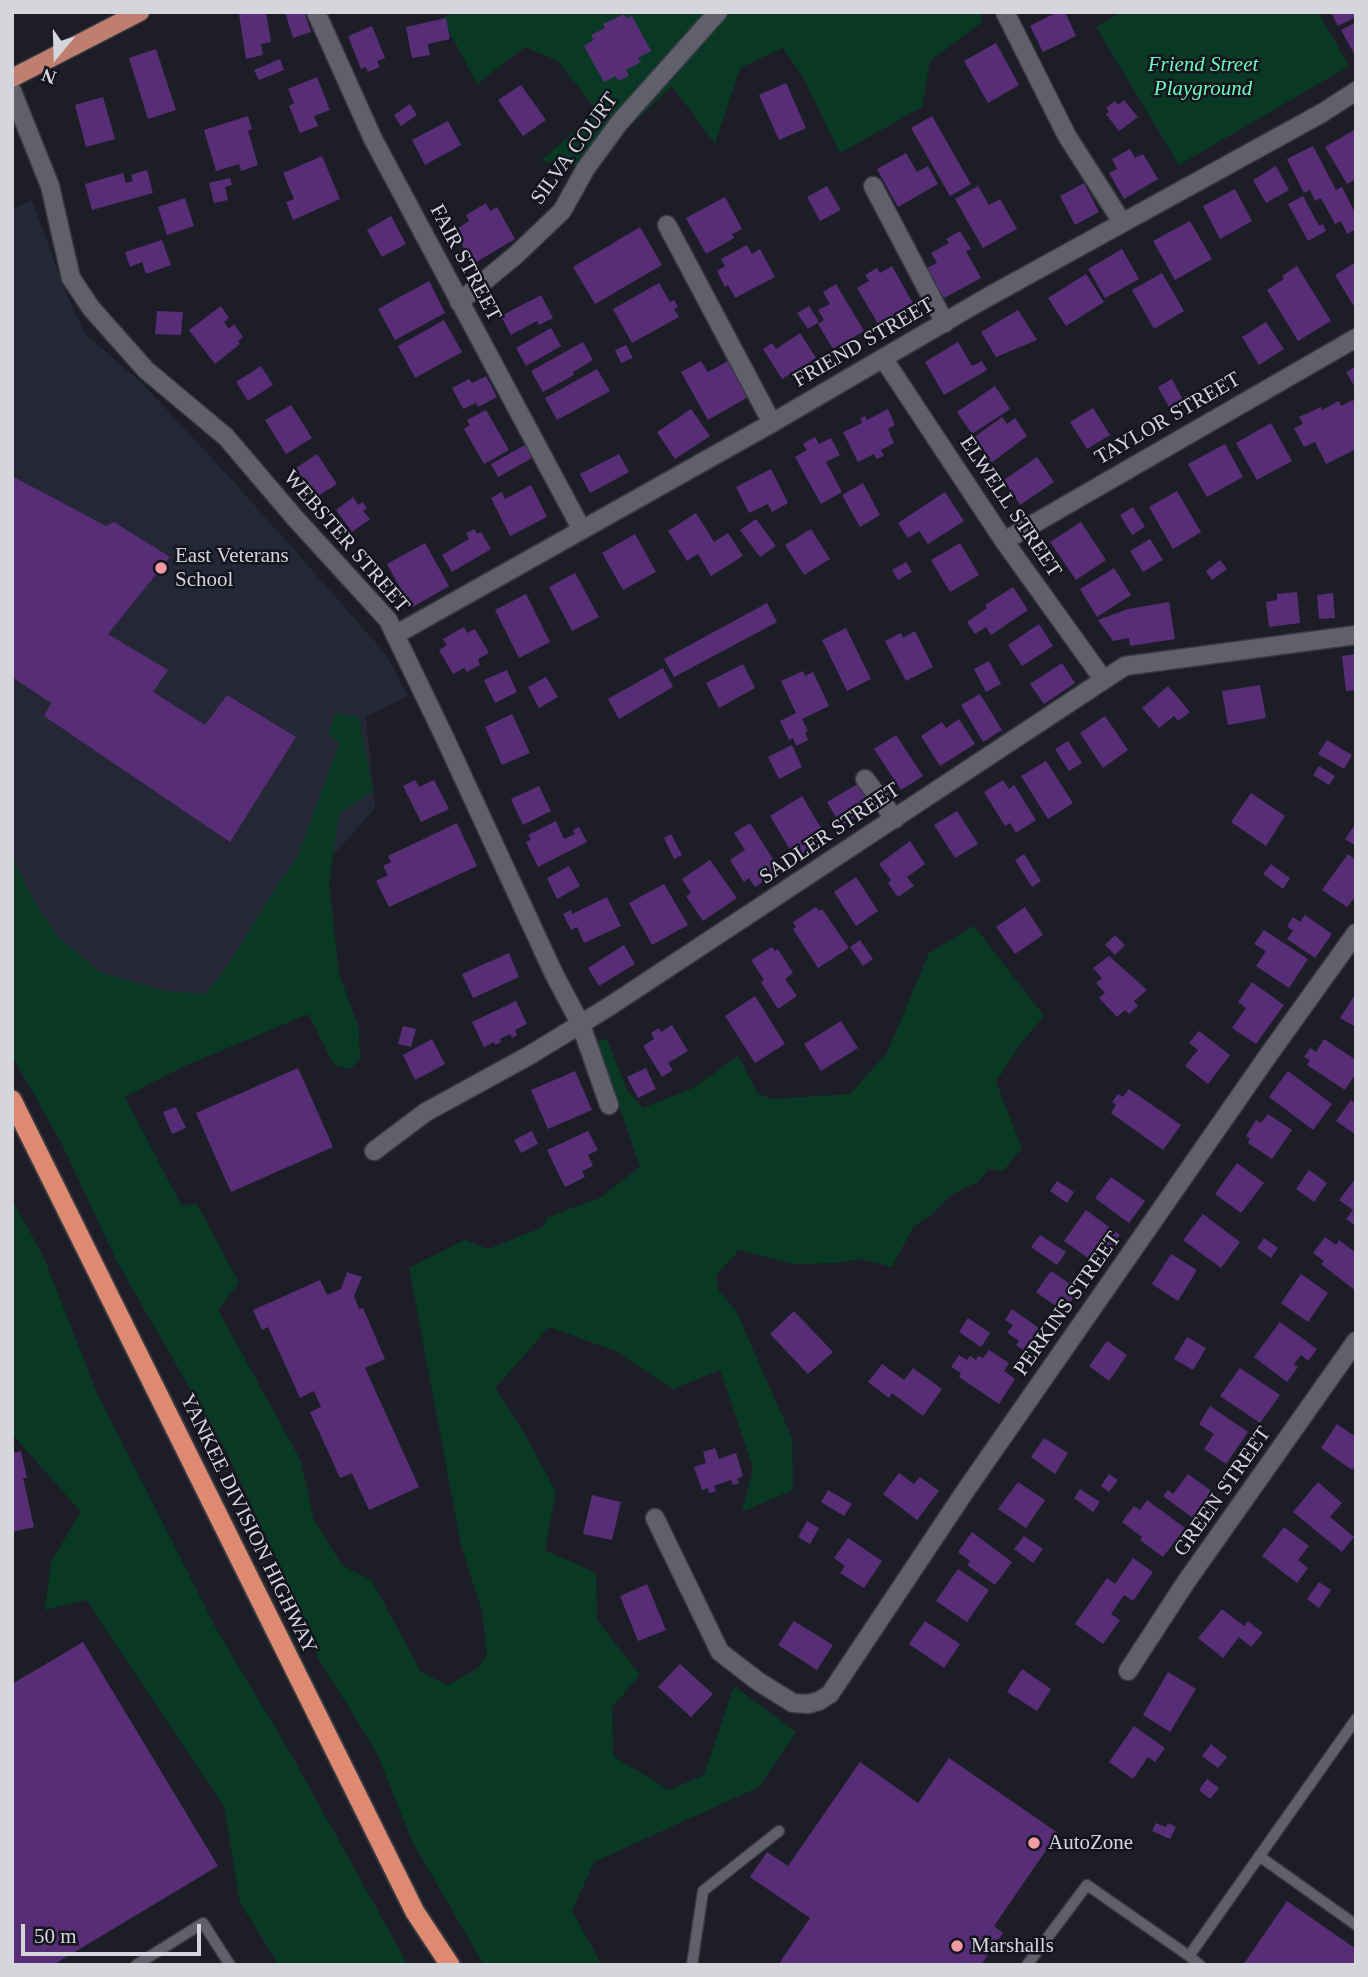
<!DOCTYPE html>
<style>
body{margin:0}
#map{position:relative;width:1368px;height:1977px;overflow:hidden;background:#1d1d27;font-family:Georgia,serif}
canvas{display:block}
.frame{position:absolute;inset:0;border:14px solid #d5d5dc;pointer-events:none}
.north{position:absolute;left:21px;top:21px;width:70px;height:70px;-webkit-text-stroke:5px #14141e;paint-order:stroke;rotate:199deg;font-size:19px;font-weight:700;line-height:28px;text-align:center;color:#d5d5dc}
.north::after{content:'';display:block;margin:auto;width:24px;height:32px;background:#d5d5dc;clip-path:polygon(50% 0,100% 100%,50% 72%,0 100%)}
.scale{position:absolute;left:21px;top:1924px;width:180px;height:32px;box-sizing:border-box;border:4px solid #d5d5dc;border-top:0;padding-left:9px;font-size:21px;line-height:24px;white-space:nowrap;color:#d5d5dc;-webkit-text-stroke:5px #14141e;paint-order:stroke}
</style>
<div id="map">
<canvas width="1368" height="1977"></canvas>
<div class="frame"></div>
<div class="north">N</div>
<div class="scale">50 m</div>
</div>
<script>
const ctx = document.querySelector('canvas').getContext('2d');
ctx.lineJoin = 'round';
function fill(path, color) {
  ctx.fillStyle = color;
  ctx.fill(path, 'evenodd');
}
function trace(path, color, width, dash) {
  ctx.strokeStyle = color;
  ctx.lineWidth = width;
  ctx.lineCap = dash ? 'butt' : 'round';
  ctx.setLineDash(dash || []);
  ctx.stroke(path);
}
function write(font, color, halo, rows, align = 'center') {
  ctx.font = font + ' Georgia,serif';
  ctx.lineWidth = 5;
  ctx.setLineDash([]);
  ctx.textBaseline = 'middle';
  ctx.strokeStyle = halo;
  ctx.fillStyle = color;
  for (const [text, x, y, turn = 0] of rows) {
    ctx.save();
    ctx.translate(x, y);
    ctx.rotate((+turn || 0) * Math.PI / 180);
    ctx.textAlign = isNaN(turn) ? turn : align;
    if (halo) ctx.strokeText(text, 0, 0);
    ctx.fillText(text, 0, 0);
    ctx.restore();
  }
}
const built = new Path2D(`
 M32 200 65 291 85 334 141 382 234 482 386 654 408 696 366 717 375 808 317 874 334 951 90 1042 12 889V209Z`);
const green = new Path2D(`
 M456 12H981L982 22 930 61 922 107 840 153 803 77 783 48 740 68 715 144 672 86 586 168 541 161 597 111 558 61 525 47 477 84 442 18Z
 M1122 12H1318L1349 66 1179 165 1096 27Z
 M335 713 359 717 373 791 339 814 329 884 339 973 359 1029 360 1059 350 1069 334 1065 308 1014 180 1068 125 1097 181 1205 197 1204 239 1283 218 1310 300 1459 314 1520 342 1565 372 1581 421 1672 448 1685 477 1669 487 1654 482 1611 461 1545 409 1268 465 1240 488 1249 543 1227 548 1217 600 1198 640 1167 597 1041 607 1039 627 1090 643 1108 693 1088 738 1056 758 1094 772 1099 850 1094 887 1053 929 953 974 926 1044 1016 1018 1047 996 1082 1022 1148 1003 1171 989 1169 978 1182 951 1195 932 1214 913 1227 892 1267 860 1259 836 1263 794 1264 739 1250 716 1276 719 1291 736 1311 792 1438 793 1490 742 1512 753 1468 720 1370 673 1389 616 1351 549 1327 495 1388 523 1431 556 1492 545 1550 596 1573 597 1620 640 1675 612 1707 613 1756 669 1790 704 1775 734 1686 796 1732 759 1787 594 1862 572 1911 602 1965H484L412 1841 377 1753 318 1658 278 1562 226 1451 117 1262 61 1142 12 1056V857L38 908 58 937 100 972 165 991 206 994 228 965 277 885 297 858 339 744 329 734Z
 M12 1199 44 1258 97 1393 218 1632 288 1749 408 1965H279L240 1903 224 1806 86 1600 45 1610 51 1561 81 1512 12 1434Z`);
const building = new Path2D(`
 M251 12H266L271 42 261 44 263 55 246 59 239 14Z
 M285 12H304L311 32 293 38Z
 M1057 12H1065L1076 36 1043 52 1030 26Z
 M1331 12H1356V17L1338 26Z
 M624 14 626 18 632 16 651 51 638 58 641 62 626 70 629 76 618 81 616 76 604 82 584 46 594 40 591 35 605 28 603 24Z
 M446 18 450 39 428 44 430 55 412 58 406 27Z
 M1356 22V57L1341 30Z
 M372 26 385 58 377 61 380 67 368 72 366 67 361 69 348 36Z
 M996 43 1019 85 988 103 964 61Z
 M156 49 176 110 148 119 129 58Z
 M280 59 284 70 259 80 254 70Z
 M317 77 330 110 314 116 318 126 300 133 289 106 294 103 288 89Z
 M786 83 806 128 779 140 759 95Z
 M521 85 546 120 523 136 498 100Z
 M103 97 115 139 86 147 75 105Z
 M1124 100 1138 117 1119 131 1106 114 1109 112 1106 108 1115 101 1118 105Z
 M410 104 417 115 401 126 394 115Z
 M248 116 252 129 248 131 258 165 241 171 239 164 216 171 204 130Z
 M932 116 971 184 950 196 911 128Z
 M448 121 461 145 425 165 412 140Z
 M1356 129V179L1347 184 1325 147Z
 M1313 146 1336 190 1342 187 1356 215V229L1347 234 1341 221 1335 224 1321 198 1315 201 1310 190 1304 193 1287 159Z
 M1130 149 1135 158 1143 154 1158 179 1124 199 1109 173 1117 169 1112 159Z
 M906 153 917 172 928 166 938 184 898 207 877 169Z
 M322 156 340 199 293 220 286 202 294 199 283 173Z
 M1276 166 1289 190 1266 203 1253 180Z
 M147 170 153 193 92 210 85 184 123 173 126 183 133 181 131 175Z
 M230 178 232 185 225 187 228 200 214 203 209 183Z
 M1084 183 1099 212 1075 225 1060 196Z
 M827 186 841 210 820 221 807 197Z
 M978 186 989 205 1000 199 1017 229 983 248 955 199Z
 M1235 189 1252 221 1220 239 1203 206Z
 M1303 196 1319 226 1323 224 1326 231 1308 241 1288 204Z
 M725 197 742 229 732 234 734 238 706 254 686 218Z
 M185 198 194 226 167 235 158 207Z
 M486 203 490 211 497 207 515 239 473 264 454 231 469 221 466 215Z
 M391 216 406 244 382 257 367 230Z
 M1190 221 1212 259 1175 280 1153 241Z
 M640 227 662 265 595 304 573 267Z
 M960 231 971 249 966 251 981 278 944 298 927 268 937 263 931 253 949 243 946 239Z
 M162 240 171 265 146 274 142 262 130 267 125 252Z
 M747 245 752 254 760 249 775 277 735 298 728 285 725 287 717 271 725 266 721 259Z
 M1122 249 1139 279 1105 298 1088 269Z
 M1356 262V304L1353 305 1335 275Z
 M892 266 916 309 881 329 857 288 869 281 865 275 877 268 880 273Z
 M1297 266 1331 321 1298 341 1267 290 1284 279 1282 276Z
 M1162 273 1184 311 1154 329 1132 290Z
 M1086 274 1104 302 1066 326 1048 298Z
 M429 281 445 313 395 340 378 309Z
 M659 283 670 302 674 300 678 307 674 309 679 317 632 343 613 309Z
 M836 284 864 331 833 349 818 324 824 320 818 310 830 304 823 292Z
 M541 295 553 318 539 325 537 321 511 335 501 316Z
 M221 306 229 318 224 322 229 329 234 324 243 337 238 341 240 344 215 364 189 330Z
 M809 306 819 322 808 329 797 313Z
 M1018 310 1037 340 996 357 981 332Z
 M157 311 183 312 181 335 155 334Z
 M444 320 462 352 415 378 398 346Z
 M1266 322 1284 349 1259 365 1242 337Z
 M551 328 561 346 526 366 516 348Z
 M800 333 816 358 782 379 763 349 772 343 776 349Z
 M583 342 593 360 573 372 574 375 543 392 531 371Z
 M958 342 972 366 982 361 987 370 944 395 925 362Z
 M626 345 633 358 621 363 615 350Z
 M730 360 750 396 708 420 681 372 701 361 708 372Z
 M261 366 273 385 248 401 236 382Z
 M1356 366V389L1346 372Z
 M597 369 610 391 557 420 545 398Z
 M486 376 497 397 478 407 476 403 463 409 452 388 469 379 472 383Z
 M1172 379 1183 400 1169 407 1158 387Z
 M995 386 1010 409 972 434 957 412Z
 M1353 400 1356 405V449L1326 464 1315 442 1304 447 1294 428 1303 424 1299 417 1321 407 1322 410 1339 401 1341 406Z
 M291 405 312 438 286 454 265 420Z
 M1093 408 1110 435 1087 449 1070 422Z
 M691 409 710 436 675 459 657 432Z
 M888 409 895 425 888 429 894 443 881 450 884 456 876 459 874 454 858 462 843 432 862 423 860 418 865 416 867 420Z
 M486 410 509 450 484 464 464 429 470 425 467 420Z
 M1002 417 1007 424 1015 418 1027 436 991 463 973 438Z
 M1271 423 1292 461 1257 480 1236 443Z
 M815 437 819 444 831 438 840 455 826 462 842 492 821 504 795 457 807 450 803 444Z
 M1225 444 1243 477 1207 497 1188 464Z
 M525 445 532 458 498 477 491 464Z
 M317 454 337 484 315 498 296 468Z
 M619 454 629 472 590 493 580 474Z
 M1037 457 1054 482 1020 505 1004 480Z
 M771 469 788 503 772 512 768 504 749 513 736 487Z
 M12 476 106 526 114 522 170 557 108 634 168 670 153 692 205 725 227 695 296 737 230 842 44 716 51 703 12 677Z
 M863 483 880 515 860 527 842 495Z
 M531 485 547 517 510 536 491 498 502 492 505 499Z
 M1177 491 1201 532 1173 549 1149 507Z
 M945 492 964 521 928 544 919 531 908 538 898 523Z
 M353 497 358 505 363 502 367 508 363 511 370 519 352 532 336 510Z
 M1133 507 1145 527 1132 535 1120 515Z
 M696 513 714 542 728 533 743 556 711 576 698 554 687 561 668 531Z
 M756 519 776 546 760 557 740 530Z
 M1081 522 1106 560 1076 580 1050 542Z
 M474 529 477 534 481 532 491 549 452 572 442 555 469 539 466 533Z
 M811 529 830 559 804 575 785 545Z
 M635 534 656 572 623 590 602 553Z
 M1150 539 1163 560 1143 572 1130 551Z
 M425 543 449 586 411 608 387 564Z
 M960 543 979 575 950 592 931 560Z
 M1220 560 1227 569 1212 580 1206 571Z
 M906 562 912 572 898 580 892 570Z
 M1114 568 1131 595 1097 617 1080 589Z
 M575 573 599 617 572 631 549 587Z
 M1013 587 1028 610 991 635 986 627 975 634 967 622 987 608 985 605Z
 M1297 592 1300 623 1269 627 1266 602 1277 600V594Z
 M1333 593 1335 618 1319 619 1317 595Z
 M526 594 550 642 519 658 495 610Z
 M1169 602 1175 639 1130 646 1129 638 1113 641 1098 620 1128 609Z
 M767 603 777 622 674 677 664 659Z
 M1039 624 1053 646 1022 666 1008 645Z
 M464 627 467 633 475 629 489 653 478 659 480 665 467 672 464 668 453 674 439 650 447 645 443 639Z
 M846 628 871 679 847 691 822 640Z
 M915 631 933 667 906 681 885 641 901 633 903 638Z
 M1356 654V690L1346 691 1342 656Z
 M989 661 1001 684 986 692 974 669Z
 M1062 663 1075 683 1044 704 1030 684Z
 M743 664 755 688 719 708 706 683Z
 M663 668 673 687 619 719 608 699Z
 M507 670 517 692 495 703 484 680Z
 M803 671 805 676 813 672 829 706 802 719 808 731 805 732 808 740 796 746 793 738 789 740 780 721 796 713 781 681Z
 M546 677 558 697 539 708 528 687Z
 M1260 685 1266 718 1228 725 1222 691Z
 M1168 686 1190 712 1178 721 1174 716 1159 728 1142 708Z
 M980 694 1002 730 983 742 961 705Z
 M512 714 530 753 502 765 485 727Z
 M1105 716 1128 750 1103 768 1080 733Z
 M959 719 975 744 940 766 921 736 942 722 946 728Z
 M896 735 923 776 901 790 874 749Z
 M1327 740 1352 755 1344 769 1318 754Z
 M1068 741 1082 763 1069 771 1055 749Z
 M792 745 802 767 779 779 768 757Z
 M1046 761 1073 803 1048 819 1021 776Z
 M1319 766 1335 776 1329 785 1313 775Z
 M415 780 419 787 434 780 449 809 421 822 403 786Z
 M1003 780 1009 789 1014 785 1036 820 1016 833 1010 823 1005 826 984 792Z
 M861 782 875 805 841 826 827 802Z
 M539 786 551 811 523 825 511 799Z
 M1251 793 1285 816 1266 846 1231 822Z
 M802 796 827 838 795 858 770 816Z
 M957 811 978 844 955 858 934 825Z
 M556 821 564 839 575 834 573 830 579 827 587 842 538 867 526 842 531 840 528 835Z
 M457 823 477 866 389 907 376 881 388 875 383 866 391 862 388 856Z
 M750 823 780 870 755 887 749 878 744 882 730 860 745 850 734 833Z
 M1356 823V846L1345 839Z
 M671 834 682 855 674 859 664 838Z
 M910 841 925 864 907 877 914 886 898 897 888 883 891 880 879 864Z
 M1024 854 1041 881 1032 887 1015 860Z
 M1348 854 1356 860V896L1347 907 1322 890Z
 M710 860 737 898 703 921 686 896 691 893 682 879Z
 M1271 864 1290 878 1283 889 1263 874Z
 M569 866 580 886 557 899 547 878Z
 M856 877 878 911 856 926 834 892Z
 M664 884 688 925 652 945 629 903Z
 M607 897 621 926 584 943 577 927 571 930 563 914 571 910 572 914Z
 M816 907 819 911 822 909 849 948 818 968 793 929 796 927 793 922Z
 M1025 907 1043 935 1015 954 996 927Z
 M1305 915 1332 934 1315 958 1287 939 1293 931 1287 926 1293 917 1300 922Z
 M1264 930 1308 959 1289 988 1256 966 1266 951 1254 944Z
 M1115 935 1125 945 1115 955 1105 945Z
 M860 940 873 959 863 966 850 947Z
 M624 945 635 964 599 986 588 968Z
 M772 947 775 951 778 949 793 973 785 979 797 996 778 1009 761 982 764 980 751 960Z
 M509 953 519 977 473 998 462 974Z
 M1109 956 1147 990 1134 1001 1138 1006 1129 1014 1125 1010 1117 1017 1099 998 1105 993 1096 983 1102 978 1093 968Z
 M1252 982 1284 1005 1256 1044 1232 1028 1246 1008 1238 1002Z
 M1356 993V1027L1340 1018Z
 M755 996 785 1044 755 1063 725 1016Z
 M516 1001 527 1024 515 1030 517 1035 512 1038 510 1034 500 1039 501 1042 495 1045 494 1042 484 1047 472 1022Z
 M841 1021 858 1048 821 1071 804 1044Z
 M672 1025 688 1051 668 1063 673 1070 662 1077 643 1046 654 1039 651 1033 659 1028 661 1032Z
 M403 1026 416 1029 411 1047 398 1044Z
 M1199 1031 1230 1055 1208 1084 1185 1066 1198 1050 1189 1043Z
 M432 1039 445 1064 415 1080 403 1055Z
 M1324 1039 1356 1060V1073L1345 1090 1307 1065 1310 1060 1304 1057 1310 1048 1316 1052Z
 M298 1068 333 1147 231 1192 196 1113Z
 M646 1068 656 1089 638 1098 627 1077Z
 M575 1071 592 1110 548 1129 531 1090Z
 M1288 1071 1332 1104 1313 1130 1269 1097Z
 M1129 1089 1181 1125 1163 1150 1111 1113 1116 1105 1112 1102 1118 1094 1123 1097Z
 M1351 1100 1356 1104V1135L1336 1121Z
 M176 1107 186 1128 172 1134 163 1112Z
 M1268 1114 1292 1130 1272 1159 1248 1143 1250 1139 1246 1136 1256 1120 1261 1123Z
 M532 1131 538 1144 521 1153 514 1140Z
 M588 1131 598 1150 588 1155 593 1166 582 1171 585 1177 565 1187 547 1150Z
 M1237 1163 1264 1183 1241 1213 1215 1194Z
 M1309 1170 1327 1183 1314 1202 1296 1189Z
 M1111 1177 1145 1201 1129 1223 1095 1198Z
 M1356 1178V1226L1346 1219 1353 1210 1339 1200Z
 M1057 1181 1074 1192 1067 1203 1050 1191Z
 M1086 1210 1120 1235 1104 1257 1094 1250 1088 1258 1064 1241Z
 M1203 1214 1240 1242 1221 1268 1183 1240Z
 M1040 1235 1066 1252 1057 1265 1031 1247Z
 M1325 1237 1336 1245 1339 1240 1356 1253V1291L1321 1264 1324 1261 1313 1253Z
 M1264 1238 1278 1248 1271 1258 1257 1248Z
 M1171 1254 1197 1270 1178 1301 1152 1284Z
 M1051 1271 1079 1290 1064 1312 1036 1292Z
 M347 1272 362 1277 354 1296 359 1309 363 1308 385 1359 365 1368 419 1487 369 1510 352 1473 340 1478 310 1412 321 1407 314 1391 300 1398 268 1327 262 1330 253 1310 320 1280 327 1295 341 1289Z
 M1301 1274 1328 1293 1308 1322 1281 1303Z
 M1012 1309 1046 1333 1030 1355 1016 1345 1019 1341 1007 1333 1013 1325 1005 1320Z
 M794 1311 833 1352 808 1374 770 1334Z
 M968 1318 990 1333 981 1347 959 1332Z
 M1280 1322 1317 1349 1308 1361 1301 1355 1294 1364 1298 1367 1287 1382 1254 1357Z
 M1187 1337 1206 1348 1193 1370 1174 1359Z
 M1107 1341 1127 1355 1109 1381 1089 1366Z
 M989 1350 1009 1363 1004 1371 1015 1379 999 1404 959 1377 961 1373 951 1367 959 1355 967 1360 970 1356 976 1360 978 1356 983 1358Z
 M882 1364 904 1380 913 1368 942 1389 923 1416 892 1393 889 1398 868 1382Z
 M1240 1368 1280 1395 1260 1423 1220 1396Z
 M1210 1406 1248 1432 1226 1464 1204 1449 1214 1434 1199 1424Z
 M1337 1424 1356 1437V1465L1352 1470 1321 1448Z
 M1044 1438 1068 1453 1055 1474 1031 1457Z
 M715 1448 719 1459 736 1453 743 1476 737 1479 739 1483 733 1485 731 1480 714 1486 716 1491 709 1493 708 1488 702 1490 694 1467 706 1463 703 1452Z
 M21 1451 27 1478H23L34 1527 12 1532V1453Z
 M899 1473 914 1484 920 1477 939 1491 917 1520 883 1494Z
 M1109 1474 1118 1480 1109 1492 1101 1486Z
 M1188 1474 1221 1498 1201 1524 1163 1496 1168 1490 1173 1494Z
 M1018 1482 1045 1500 1026 1528 998 1509Z
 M1318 1482 1342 1503 1330 1517 1354 1537 1342 1552 1293 1512Z
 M1080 1489 1100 1502 1093 1512 1074 1498Z
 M828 1490 852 1504 844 1516 821 1502Z
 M592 1495 621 1502 612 1540 583 1534Z
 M1147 1500 1185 1528 1163 1557 1140 1540 1142 1537 1122 1522 1134 1506 1140 1510Z
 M807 1521 819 1528 810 1544 798 1537Z
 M1284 1527 1309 1546 1298 1560 1308 1568 1297 1583 1262 1556Z
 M972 1532 1012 1562 995 1585 967 1565 970 1561 958 1552Z
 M1024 1536 1043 1549 1033 1563 1014 1549Z
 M848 1538 882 1561 864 1588 840 1573 845 1566 834 1558Z
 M1133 1558 1153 1572 1133 1601 1124 1595 1111 1614 1120 1620 1103 1644 1075 1624 1107 1578 1115 1584Z
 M958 1569 989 1590 967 1622 936 1601Z
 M1319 1582 1331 1590 1319 1608 1307 1599Z
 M647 1584 666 1630 638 1641 620 1596Z
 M1222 1609 1244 1626 1248 1621 1263 1633 1251 1647 1239 1637 1223 1658 1198 1638Z
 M794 1621 833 1645 817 1670 778 1645Z
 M925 1621 960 1644 944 1668 909 1644Z
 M83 1642 218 1866 53 1965H12V1684Z
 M680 1664 713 1694 691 1717 658 1687Z
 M1022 1669 1051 1689 1037 1711 1007 1692Z
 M1168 1672 1196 1689 1170 1732 1143 1715Z
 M1134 1726 1165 1748 1155 1762 1148 1757 1133 1779 1109 1762Z
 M1211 1744 1227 1757 1218 1768 1202 1756Z
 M949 1758 1058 1833 994 1926 1003 1933 981 1965H778L810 1918 750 1877 767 1852 788 1866 860 1762 918 1803Z
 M1207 1779 1219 1788 1210 1799 1199 1790Z
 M1156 1823 1166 1827 1168 1823 1176 1827 1170 1839 1152 1831Z
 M1287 1901 1356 1949V1965H1243Z`);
const service = new Path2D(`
 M1259 1856 1356 1925
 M1189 1956 1200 1965
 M136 1965 203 1923 230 1965
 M692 1965 703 1891 779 1831
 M1027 1965 1087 1885 1189 1956 1356 1719`);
const minor = new Path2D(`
 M316 12 373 139 582 530
 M1005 12 1067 136 1122 222
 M12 91 50 186 71 278 91 308 146 370 226 437 295 518 388 620 443 734 554 974 581 1025 609 1105
 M873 186 945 323
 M667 225 772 423
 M459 302 517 254 562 211 586 168 619 123 718 12
 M883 358 1004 541 1103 679
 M1004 541 1356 338
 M395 635 772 423 986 298 1322 113 1356 91
 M865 779 895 819
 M374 1151 426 1112 530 1055 610 1006 1125 666 1356 635
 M655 1518 720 1652 759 1682 793 1703 808 1704 819 1701 830 1694 966 1490 1267 1057 1356 933
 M1128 1671 1186 1582 1356 1341`);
const primary = new Path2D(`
 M12 78 140 12`);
const trunk = new Path2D(`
 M12 1100 415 1912 450 1965`);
const markers = [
 [161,568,7,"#f39aa7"],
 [1034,1843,7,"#f39aa7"],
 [957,1946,7,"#f39aa7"]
];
const parkNames = [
 ["Friend Street",1203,65],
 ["Playground",1203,89]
];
const streetNames = [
 ["SILVA COURT",575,149,-54],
 ["FAIR STREET",465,263,62],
 ["FRIEND STREET",864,343,-30],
 ["TAYLOR STREET",1168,419,-30],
 ["ELWELL STREET",1010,507,56],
 ["WEBSTER STREET",346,542,49],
 ["SADLER STREET",830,834,-34],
 ["PERKINS STREET",1068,1304,-55],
 ["GREEN STREET",1223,1492,-55],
 ["YANKEE DIVISION HIGHWAY",248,1524,64]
];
const poiNames = [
 ["East Veterans",175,556],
 ["School",175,580],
 ["AutoZone",1048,1843],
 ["Marshalls",971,1946]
];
fill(built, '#252636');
fill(green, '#093925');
fill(building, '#572e76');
trace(service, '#383941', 13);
trace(minor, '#383941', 21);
trace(primary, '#383941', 21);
trace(trunk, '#383941', 23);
trace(service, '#5f606c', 10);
trace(minor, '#5f606c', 18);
trace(primary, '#be7f6f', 18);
trace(trunk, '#de8a70', 19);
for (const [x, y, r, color] of markers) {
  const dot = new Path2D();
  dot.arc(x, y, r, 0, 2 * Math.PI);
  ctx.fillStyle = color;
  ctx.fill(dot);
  trace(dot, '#14141e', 2.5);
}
write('italic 21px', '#6df9ba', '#14141e', parkNames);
write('21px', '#d5d5dc', '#14141e', streetNames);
write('21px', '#d5d5dc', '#14141e', poiNames, 'left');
</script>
